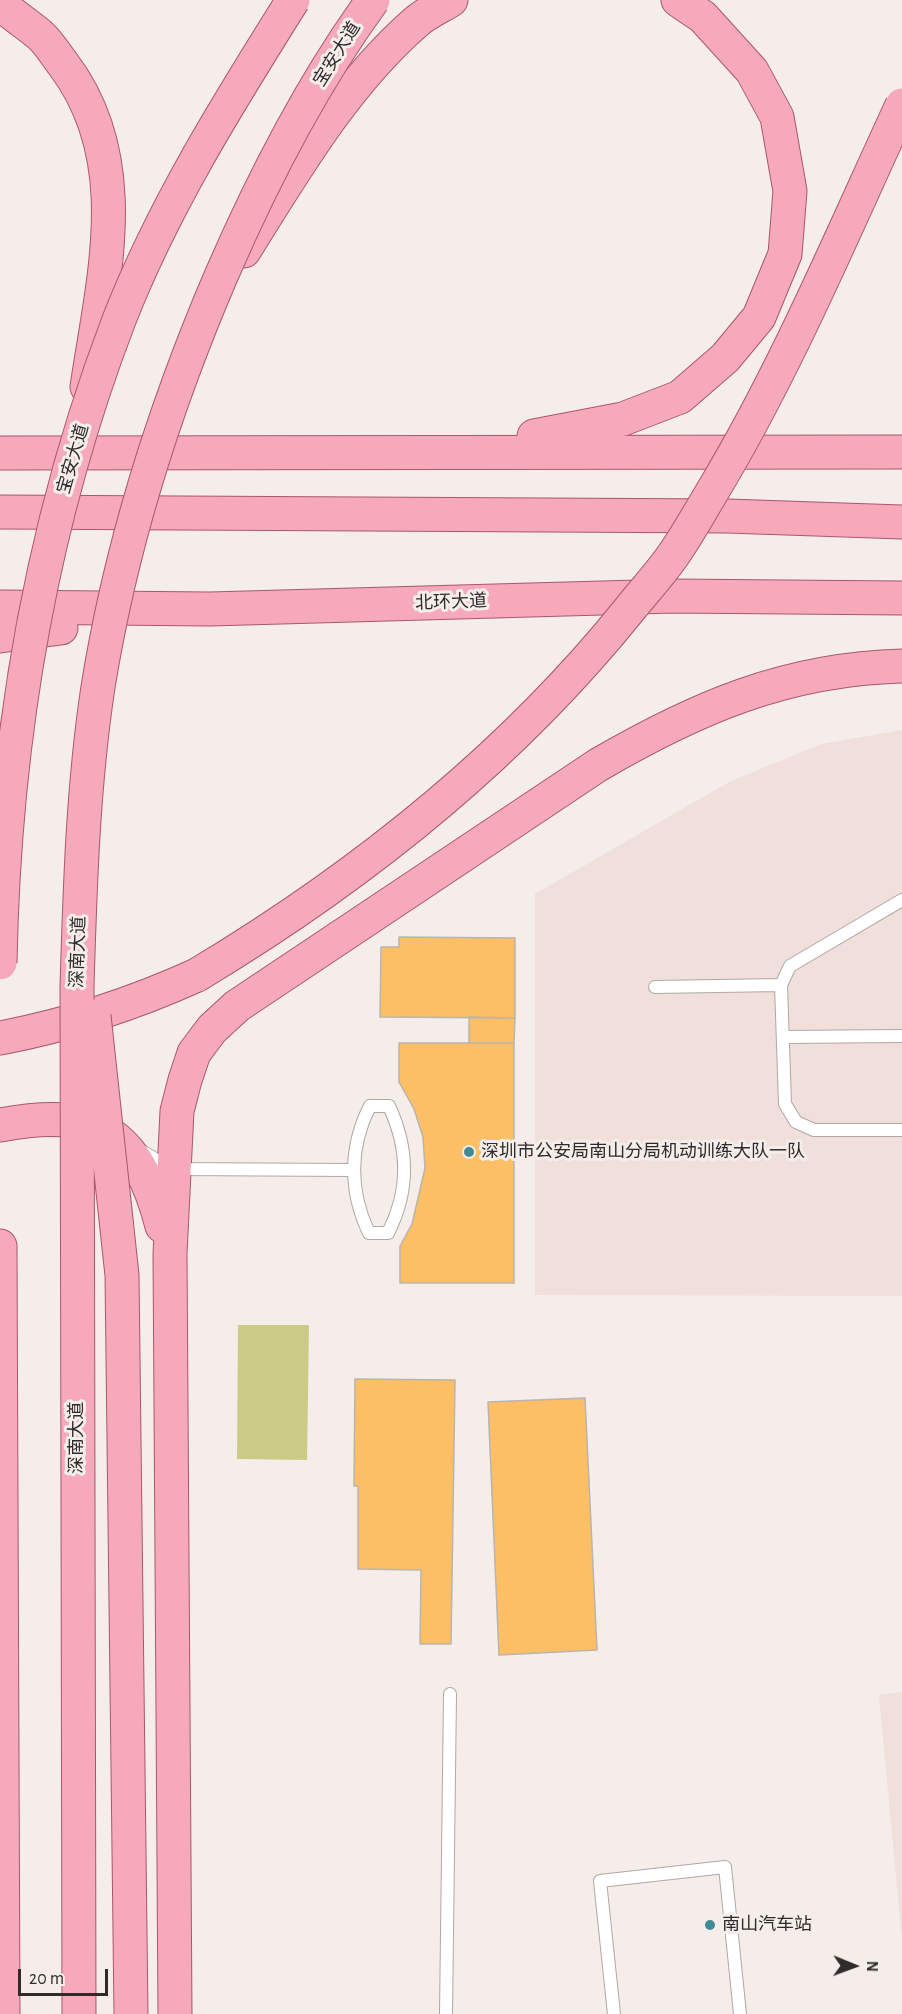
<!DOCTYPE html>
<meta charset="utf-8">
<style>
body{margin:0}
#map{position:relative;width:902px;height:2014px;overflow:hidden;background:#f5edea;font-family:"Alegreya Sans",sans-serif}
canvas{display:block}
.north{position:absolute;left:824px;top:1936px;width:60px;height:60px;-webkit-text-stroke:4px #f5edea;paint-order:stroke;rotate:91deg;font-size:16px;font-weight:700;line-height:24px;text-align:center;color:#2e2b2a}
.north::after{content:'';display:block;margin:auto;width:21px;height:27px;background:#2e2b2a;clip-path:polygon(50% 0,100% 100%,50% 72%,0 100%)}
.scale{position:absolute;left:18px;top:1969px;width:90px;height:27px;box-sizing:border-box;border:3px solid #2e2b2a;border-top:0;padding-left:8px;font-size:18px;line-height:21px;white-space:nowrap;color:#2e2b2a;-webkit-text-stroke:4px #f5edea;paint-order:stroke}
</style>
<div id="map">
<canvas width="902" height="2014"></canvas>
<div class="north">N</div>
<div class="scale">20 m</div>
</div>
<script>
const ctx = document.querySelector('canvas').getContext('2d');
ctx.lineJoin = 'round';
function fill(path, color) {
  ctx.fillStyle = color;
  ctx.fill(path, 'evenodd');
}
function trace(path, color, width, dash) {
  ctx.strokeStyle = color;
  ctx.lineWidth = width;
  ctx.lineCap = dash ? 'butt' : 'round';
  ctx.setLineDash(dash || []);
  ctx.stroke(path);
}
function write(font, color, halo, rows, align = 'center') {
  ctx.font = font + ' "Alegreya Sans","Noto Sans SC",sans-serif';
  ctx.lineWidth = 6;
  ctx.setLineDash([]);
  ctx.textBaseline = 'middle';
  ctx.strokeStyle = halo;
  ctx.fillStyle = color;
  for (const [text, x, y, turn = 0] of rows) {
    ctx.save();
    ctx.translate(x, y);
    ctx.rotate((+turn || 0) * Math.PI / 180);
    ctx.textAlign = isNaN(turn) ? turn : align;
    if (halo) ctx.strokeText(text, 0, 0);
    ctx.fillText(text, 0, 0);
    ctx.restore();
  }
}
const built = new Path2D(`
 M902 730V1296L535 1295V894L729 782 821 744Z
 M902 1692V1940L879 1695Z`);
const green = new Path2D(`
 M238 1325H309L307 1460 237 1459Z`);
const building = new Path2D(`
 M399 937 515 938V1018L380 1017 381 947H399Z
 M469 1017 515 1018 514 1043H469Z
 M399 1043H514V1283H400V1246L412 1224 425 1168 423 1137 414 1109 399 1082Z
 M355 1379 455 1380 451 1644H420L421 1570 358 1569V1486H354Z
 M585 1398 597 1650 499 1655 488 1402Z`);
const service = new Path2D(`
 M902 900 790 966 781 985 785 1104 796 1122 814 1130H902
 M655 987 781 985
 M783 1037 902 1036
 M370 1106H389C409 1149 410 1190 388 1233H369C349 1191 349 1147 370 1106Z
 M140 1150 172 1169 353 1170
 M446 2014 450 1694
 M614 2014 600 1881 725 1867 740 2014`);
const primary = new Path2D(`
 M0 4C13 15 27 24 40 35 49 43 56 55 63 64 136 160 103 278 87 387
 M244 251C294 171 344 85 416 22 426 13 440 7 451 0
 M534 436 623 419 680 397 725 358 759 317 785 254 790 191 777 117 752 71 703 17 678 0
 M0 453 902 452
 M0 512 728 516 902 522
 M0 607 210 609 673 596 902 598
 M0 636 61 628
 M0 1038C69 1025 133 1004 197 975
 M0 1125C97 1107 137 1131 162 1226
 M0 1246 3 2014
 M175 2014 170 1254 177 1111 185 1080 194 1053 212 1029 237 1006 598 765C696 708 786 669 902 666`);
const primaryBridge = new Path2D(`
 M0 963C4 743 40 526 119 320 163 207 229 102 293 0
 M197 975C360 877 509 759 629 610 645 590 662 572 676 551 689 532 700 512 712 492 786 369 842 235 902 105
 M94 1016 122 1275 131 2014
 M79 2014 77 986C80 886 83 786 98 687 121 544 164 409 221 276 263 179 311 85 373 0`);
const markers = [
 [469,1152,6,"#438994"],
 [710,1925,6,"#438994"]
];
const streetNames = [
 ["宝安大道",337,54,-58],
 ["宝安大道",73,459,-74],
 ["北环大道",451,602,-2],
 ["深南大道",78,952,-88],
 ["深南大道",77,1438,-90]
];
const poiNames = [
 ["深圳市公安局南山分局机动训练大队一队",481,1152],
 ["南山汽车站",722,1925]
];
fill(built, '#f0dfda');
fill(green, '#cbcb85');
fill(building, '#fdbf65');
trace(building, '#b8b4ae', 1.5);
trace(service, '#afa8a5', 14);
trace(primary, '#ab576a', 35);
trace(service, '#fff', 12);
trace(primary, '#f5a9bb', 33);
trace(primaryBridge, '#ab576a', 35, []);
trace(primaryBridge, '#f5a9bb', 33);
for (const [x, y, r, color] of markers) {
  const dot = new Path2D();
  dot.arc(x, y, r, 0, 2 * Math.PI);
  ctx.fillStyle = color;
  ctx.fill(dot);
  trace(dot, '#f5edea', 2);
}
write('18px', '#2e2b2a', '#f5edea', streetNames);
write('18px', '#2e2b2a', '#f5edea', poiNames, 'left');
</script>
